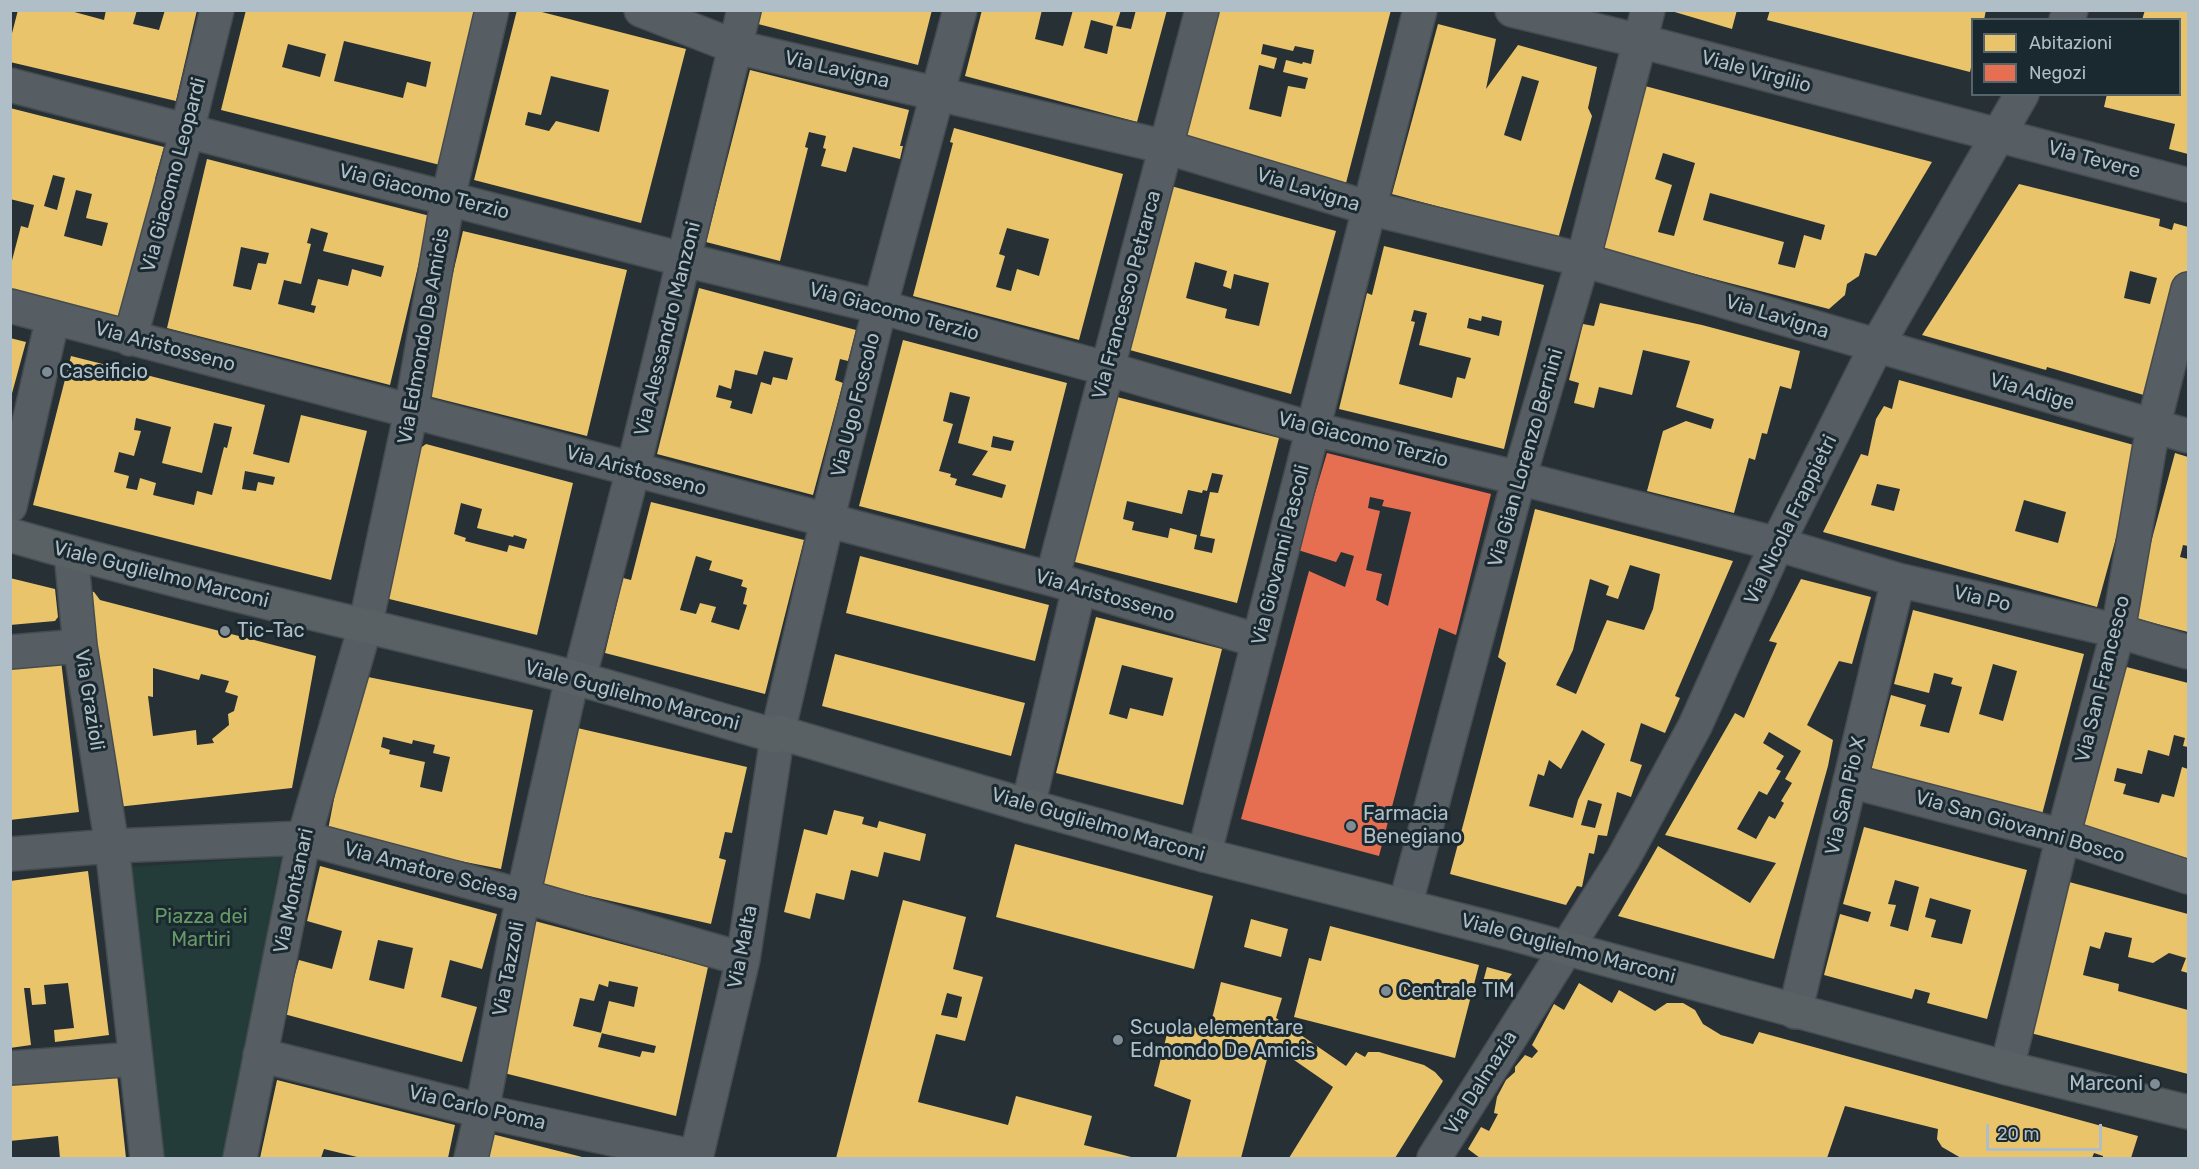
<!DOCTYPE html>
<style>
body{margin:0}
#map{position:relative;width:2199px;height:1169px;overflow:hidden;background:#273035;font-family:Rubik,sans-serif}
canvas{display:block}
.frame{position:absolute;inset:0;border:12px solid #b0bec7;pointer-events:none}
.legend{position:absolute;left:1971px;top:18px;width:210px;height:78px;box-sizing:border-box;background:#1a2830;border:2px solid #56646c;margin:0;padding:8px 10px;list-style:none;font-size:18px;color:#b0bec7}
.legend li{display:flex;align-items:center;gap:12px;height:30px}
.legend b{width:30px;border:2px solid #56646c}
.scale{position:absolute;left:1986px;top:1124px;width:116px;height:27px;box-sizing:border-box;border:3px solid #b0bec7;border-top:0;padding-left:8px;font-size:18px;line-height:21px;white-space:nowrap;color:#b0bec7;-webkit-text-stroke:4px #1a2830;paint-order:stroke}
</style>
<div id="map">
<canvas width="2199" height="1169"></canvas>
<div class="frame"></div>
<ul class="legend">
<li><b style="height:16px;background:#e9c46a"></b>Abitazioni</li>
<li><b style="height:16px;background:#e76f51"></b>Negozi</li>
</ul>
<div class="scale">20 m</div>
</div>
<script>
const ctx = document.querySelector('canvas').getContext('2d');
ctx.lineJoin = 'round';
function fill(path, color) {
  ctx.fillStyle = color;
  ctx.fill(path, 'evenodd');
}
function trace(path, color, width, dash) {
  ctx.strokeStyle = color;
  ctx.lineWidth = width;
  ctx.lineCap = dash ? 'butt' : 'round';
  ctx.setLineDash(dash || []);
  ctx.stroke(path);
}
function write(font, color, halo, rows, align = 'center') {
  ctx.font = font + ' Rubik,sans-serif';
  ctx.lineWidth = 6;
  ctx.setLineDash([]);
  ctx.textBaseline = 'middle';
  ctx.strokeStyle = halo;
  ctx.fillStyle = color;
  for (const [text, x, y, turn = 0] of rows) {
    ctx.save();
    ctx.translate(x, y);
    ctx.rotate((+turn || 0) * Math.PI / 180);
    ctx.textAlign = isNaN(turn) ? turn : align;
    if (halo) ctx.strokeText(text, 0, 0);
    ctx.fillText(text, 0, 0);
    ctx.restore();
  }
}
const green = new Path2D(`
 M281 857 225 1158H159L130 867Z`);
const homes = new Path2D(`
 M18 10H67L104 20 106 10H137L133 24 159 30 165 10H197L176 101 10 62V41Z
 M246 10H477L440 165 221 110ZM344 41 431 62 426 87 407 82 403 98 334 81ZM288 44 326 54 320 77 282 67Z
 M517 10H534L686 49 641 223 474 180ZM551 76 609 90 599 132 556 121 549 131 525 125 528 112 541 115Z
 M762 10H932L918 65 758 24Z
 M982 10H1042L1035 39 1063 46 1073 10H1121L1116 26 1131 29 1136 10H1167L1137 122 965 76ZM1091 20 1113 26 1107 54 1084 48Z
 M1213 10H1391L1346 183 1179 140ZM1263 44 1293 51 1295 46 1314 50 1311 64 1303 62 1302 64 1286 60 1283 72 1308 78 1305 89 1288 86 1281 117 1249 109 1259 65 1274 69 1277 58 1261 54Z
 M1668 10H1737L1732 29Z
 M1770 10H1986L1984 20H1972V63L1970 72 1767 20Z
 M2145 10H2188V154L2169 149 2175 124 2104 107 2107 94H2180V20H2142Z
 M1438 24 1496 39 1486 89 1518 45 1597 67 1588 108 1592 116 1558 239 1392 194ZM1522 76 1539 81 1521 141 1504 135Z
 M750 70 909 110 900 146H903L900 159 853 147 846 172 821 166 826 149 823 148 826 136 809 132 805 147 808 148 780 261 706 242Z
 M1645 86 1932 162 1876 256 1865 253 1859 276 1847 284 1845 295 1829 309 1603 250ZM1663 153 1695 163 1674 236 1658 232 1672 185 1655 179ZM1710 193 1825 225 1821 240 1804 235 1795 268 1778 264 1784 242 1703 220Z
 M10 108 164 147 155 179 159 180 124 318 10 290V268L21 226 28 228 34 205 10 199ZM53 175 65 178 57 210 44 206ZM76 190 92 194 86 218 108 223 102 246 64 236Z
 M954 128 1123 174 1079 340 913 296 953 143 950 142ZM1007 228 1049 239 1039 276 1017 269 1011 291 996 287 1005 256 999 254Z
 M207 159 430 216 390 385 167 328ZM311 228 328 233 323 251 384 266 381 277 352 269 348 286 318 279 311 305 316 306 314 313 278 304 284 280 301 284 311 244 307 243ZM241 247 269 253 266 264 258 263 251 290 233 286Z
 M2019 184 2160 219 2159 226 2172 230 2174 223 2188 227V279L2154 398 2047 367 2046 370 1922 335ZM2130 271 2157 278 2150 304 2124 298Z
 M1171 186 1336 231 1291 394 1126 349ZM1195 262 1227 271 1223 286 1231 289 1234 274 1269 283 1259 326 1225 318 1227 309 1186 298Z
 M463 231 627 270 587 436 424 395Z
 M1384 246 1544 285 1504 449 1339 409 1367 293 1372 295ZM1414 310 1427 313 1419 345 1471 358 1465 379 1457 377 1452 398 1399 384 1415 322 1411 321ZM1482 316 1502 321 1499 336 1467 328 1469 318 1481 321Z
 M699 288 856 330 848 361 840 359 835 380 843 383 813 495 657 454ZM764 351 793 358 787 380 773 377 771 385 761 382 752 414 730 408 732 401 716 397 719 385 731 389 735 370 757 375Z
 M1600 303 1702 325 1800 351 1791 389 1780 386 1767 434 1762 433 1755 460 1749 458 1734 513 1647 491 1663 431 1686 421 1711 429 1714 419 1676 407 1690 361 1643 350 1632 395 1599 387 1594 408 1574 403 1579 383 1569 380 1583 324 1594 326Z
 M10 338 26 342 11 397 10 396Z
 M903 340 1067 383 1025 549 859 506ZM950 392 970 397 958 443 988 451 972 475 1006 485 1002 498 955 485 957 479 950 477 951 474 939 471 953 424 943 421ZM993 436 1014 441 1011 451 991 447Z
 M71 356 265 405 253 454 289 463 301 415 367 431 331 580 33 505ZM136 418 171 427 162 463 202 473 214 423 232 427 227 448 224 447 212 495 197 491 194 505 153 495 156 483 140 478 137 490 126 488 129 476 114 472 119 452 134 456 141 431 134 430ZM245 471 275 477 273 485 258 482 256 491 242 489Z
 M1899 380 2141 447 2097 607 1823 532 1861 454 1868 456 1876 419 1884 406 1892 409ZM1877 484 1900 489 1894 511 1871 505ZM2024 500 2066 512 2058 543 2015 531Z
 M1113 396 1279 438 1237 603 1071 561ZM1212 473 1223 475 1218 493 1210 492 1200 536 1215 539 1212 553 1194 549 1197 535 1170 528 1168 538 1132 530 1134 522 1123 519 1127 501 1182 514 1188 490 1202 493 1203 490 1207 491Z
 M426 444 573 483 537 635 377 596 411 455ZM461 503 482 509 477 528 513 537 514 535 527 539 524 549 509 545 507 552 465 541 466 538 454 534Z
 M2175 453 2188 457V546L2183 545 2180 557 2188 559V632L2131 617Z
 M651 502 804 540 765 694 605 653 623 578 631 580ZM696 556 712 561 709 570 743 580 741 586 747 588 743 604 747 605 739 630 711 622 716 607 700 603 696 614 680 610Z
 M1535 509 1733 561 1675 696 1680 698 1665 733 1641 723 1630 761 1642 765 1631 797 1617 792 1607 836 1598 835 1594 854 1589 853 1582 887 1577 886 1566 905 1450 874 1506 663 1498 657ZM1630 565 1660 574 1653 609 1644 630 1607 620 1576 694 1556 685 1573 650 1590 579 1609 586 1606 595 1618 599ZM1582 730 1605 744 1578 800 1573 818 1529 806 1538 774 1544 776 1549 760 1561 769ZM1588 800 1602 804 1595 828 1581 825Z
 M860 556 1049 605 1035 661 846 613Z
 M10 578 55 589 58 617 55 621 10 625Z
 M1801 579 1871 597 1852 664 1839 661 1807 725 1833 740 1828 766 1774 959 1618 916 1658 846 1750 903 1776 863 1665 835 1735 713 1744 718 1777 643 1769 641ZM1769 732 1801 751 1785 779 1792 783 1781 801 1784 803 1775 819 1769 816 1756 839 1737 829 1759 791 1767 795 1781 771 1776 769 1784 756 1763 743Z
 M89 591 94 592 100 600 316 656 292 788 117 807ZM153 668 199 680 201 674 229 681 225 692 238 696 234 711 228 714 229 725 212 739 214 743 197 745 196 730 153 736 148 696 153 697Z
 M1913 610 2084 654 2040 822 2004 812 2006 804 1977 797 1869 778 1891 695 1926 705 1920 726 1949 733 1962 687 1951 684 1953 678 1934 673 1929 693 1894 684ZM1993 664 2017 671 2003 721 1979 714Z
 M1096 617 1222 649 1183 805 1056 773ZM1122 665 1173 678 1163 716 1130 708 1127 719 1109 714Z
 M60 652 79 812 10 820V657Z
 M835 654 1025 703 1011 756 822 706Z
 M2119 665 2188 683V747L2183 746 2185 738 2174 735 2169 756 2148 750 2142 774 2117 768 2114 781 2126 784 2123 794 2159 803 2162 794 2174 797 2182 767 2188 769V861L2076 831Z
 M358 675 533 710 501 869 327 835ZM383 737 412 744 413 740 435 745 433 753 450 757 442 792 420 787 425 762 389 754 390 750 381 747Z
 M573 727 747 767 732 833 725 832 719 858 726 860 711 924 537 884Z
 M834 810 864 817 862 824 877 828 879 821 926 834 920 861 884 852 878 877 851 870 844 900 816 893 810 919 784 912 804 829 827 835Z
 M1864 827 2027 870 1987 1019 1927 1003 1930 993 1915 989 1912 999 1824 975 1840 914 1868 922 1871 912 1843 904ZM1895 880 1919 887 1908 931 1890 926 1896 905 1888 904ZM1930 898 1971 910 1962 944 1931 937 1936 920 1925 917Z
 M1015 844 1213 896 1194 969 996 917Z
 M320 866 497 914 482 969 450 960 441 997 477 1007 462 1062 284 1014 299 960 332 969 342 931 307 921ZM378 940 413 948 404 989 369 980Z
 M88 871 109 1035 55 1042 54 1030 74 1028 68 983 44 985 46 1004 32 1005 30 988H24L31 1045 10 1048V881Z
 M2058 879 2188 914V973L2181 971 2186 958 2169 953 2153 963 2128 957 2132 938 2105 932 2100 949 2090 946 2083 975 2119 984 2118 991 2188 1010V1074L2023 1031Z
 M903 900 966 917 953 969 983 977 965 1041 936 1034 918 1102 1008 1125 1016 1096 1092 1116 1084 1145 1135 1158H836ZM947 993 962 997 957 1018 941 1015Z
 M1251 919 1288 929 1281 957 1244 947Z
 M531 920 708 967 676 1116 500 1072ZM609 981 638 987 634 1007 609 1001 601 1033 656 1046 654 1053 642 1051 640 1057 598 1047 602 1033 573 1026 580 998 594 1001 599 984 608 987Z
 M1330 926 1479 965 1455 1058 1294 1017 1309 958 1321 961Z
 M1487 967 1512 974 1501 988 1483 982Z
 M1221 982 1282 998 1276 1018 1346 1066 1356 1052 1365 1057 1368 1052H1379L1424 1065 1435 1072 1443 1081 1395 1158H1289L1333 1087 1271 1044 1241 1158H1176L1191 1100 1154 1086 1170 1022 1209 1031Z
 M1579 983 1612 1003 1619 990 1655 1011 1667 1003H1683L1695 1010 1703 1024 1721 1035 1753 1044 1759 1032 2138 1136 2131 1158H2103V1156L2094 1153 2092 1158H1961L1942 1147 1937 1139 1938 1129 1845 1106 1827 1158H1480L1468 1149 1481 1127 1489 1131 1498 1114 1494 1113 1497 1097 1506 1080 1515 1072V1067L1525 1055 1532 1058 1538 1051 1532 1045 1554 1004 1564 1010Z
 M117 1074 126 1158H60L58 1136 10 1141V1085Z
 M277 1080 455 1125 448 1158H357V1157L324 1149 321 1158H260Z
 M488 1133 586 1158H482Z`);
const shops = new Path2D(`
 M1327 453 1491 494 1456 635 1439 628 1379 856 1241 819 1309 571 1345 587 1354 556 1341 552 1336 562 1298 550ZM1370 497 1384 500 1382 506 1411 512 1388 606 1376 600 1382 574 1366 570 1380 511 1368 508Z`);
const minor = new Path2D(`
 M641 10 736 47 1166 147 1369 208 1583 260 2188 436
 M1512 10 1640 41 2188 185
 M2066 20 2071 10
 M10 85 685 260 880 307 1108 369 1313 429 1519 478 1777 544 1898 580 2118 631 2188 652
 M10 306 1052 579 1259 641
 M130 339 187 131 217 10
 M10 506 53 317
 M71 553 80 646 112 846 147 1158
 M1052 579 1202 10
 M10 652 80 646
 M1850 781 2063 836 2188 877
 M1028 806 1079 588
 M10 854 112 846 304 838 523 896 743 959
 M1204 855 1420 10
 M1405 906 1519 478 1583 260 1648 10
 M1795 1012 1898 580
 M260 1055 482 1111 696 1157
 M10 1068 136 1059
 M2007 1068 2063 836 2118 631 2153 427 2188 289
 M240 1158 304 838 365 627 411 412 448 198 492 10
 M471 1158 482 1111 523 896 571 683 579 679 633 470 744 10
 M696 1158 743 959 778 732 827 521 880 307 960 10
 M1434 1158 1623 859 1695 726 1777 544 1876 347 2022 94`);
const major = new Path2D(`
 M10 535C198 590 390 629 579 679 645 697 710 717 776 736L778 732 1028 806 1204 855 1510 933 2007 1068 2188 1112`);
const markers = [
 [47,372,6,"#808c94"],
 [225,631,6,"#808c94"],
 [1351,826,6,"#808c94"],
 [1386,991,6,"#808c94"],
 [1118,1040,6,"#808c94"],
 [2155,1084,6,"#808c94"]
];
const streetNames = [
 ["Via Lavigna",837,70,13],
 ["Viale Virgilio",1756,72,15],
 ["Via Tevere",2094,160,15],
 ["Via Giacomo Leopardi",174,175,-75],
 ["Via Lavigna",1308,190,17],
 ["Via Giacomo Terzio",424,192,14],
 ["Via Francesco Petrarca",1127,295,-75],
 ["Via Giacomo Terzio",894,312,15],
 ["Via Lavigna",1777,317,17],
 ["Via Alessandro Manzoni",668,329,-76],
 ["Via Edmondo De Amicis",424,336,-80],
 ["Via Aristosseno",165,347,15],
 ["Via Adige",2032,392,16],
 ["Via Ugo Foscolo",856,405,-76],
 ["Via Giacomo Terzio",1363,440,14],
 ["Via Gian Lorenzo Bernini",1526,458,-74],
 ["Via Aristosseno",636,471,15],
 ["Via Nicola Frappietri",1791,520,-64],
 ["Via Giovanni Pascoli",1281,555,-76],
 ["Viale Guglielmo Marconi",161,575,14],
 ["Via Aristosseno",1105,596,16],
 ["Via Po",1982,599,13],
 ["Via San Francesco",2103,679,-76],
 ["Viale Guglielmo Marconi",632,696,15],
 ["Via Grazioli",89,700,81],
 ["Via San Pio X",1846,796,-77],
 ["Viale Guglielmo Marconi",1098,825,16],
 ["Via San Giovanni Bosco",2020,827,16],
 ["Via Amatore Sciesa",431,872,15],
 ["Via Montanari",294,891,-78],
 ["Via Malta",743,947,-79],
 ["Viale Guglielmo Marconi",1568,949,15],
 ["Via Tazzoli",509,969,-79],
 ["Via Dalmazia",1481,1083,-58],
 ["Via Carlo Poma",477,1108,13]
];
const poiNames = [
 ["Caseificio",59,372],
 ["Tic-Tac",237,631],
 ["Farmacia",1363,814],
 ["Benegiano",1363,837],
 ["Centrale TIM",1398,991],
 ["Scuola elementare",1130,1028],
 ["Edmondo De Amicis",1130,1051],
 ["Marconi",2143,1084,"right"]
];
const parkNames = [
 ["Piazza dei",201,917],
 ["Martiri",201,940]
];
fill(green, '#243c39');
fill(homes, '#e9c46a');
fill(shops, '#e76f51');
trace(minor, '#454c50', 36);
trace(major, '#444d52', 36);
trace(minor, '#575e63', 33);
trace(major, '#596165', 33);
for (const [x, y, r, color] of markers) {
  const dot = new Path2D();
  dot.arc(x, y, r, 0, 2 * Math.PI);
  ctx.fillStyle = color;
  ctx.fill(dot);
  trace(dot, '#1a2830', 2);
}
write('20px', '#b0bec7', '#1a2830', streetNames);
write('20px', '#b0bec7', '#1a2830', poiNames, 'left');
write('20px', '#669a65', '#1a2830', parkNames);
</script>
